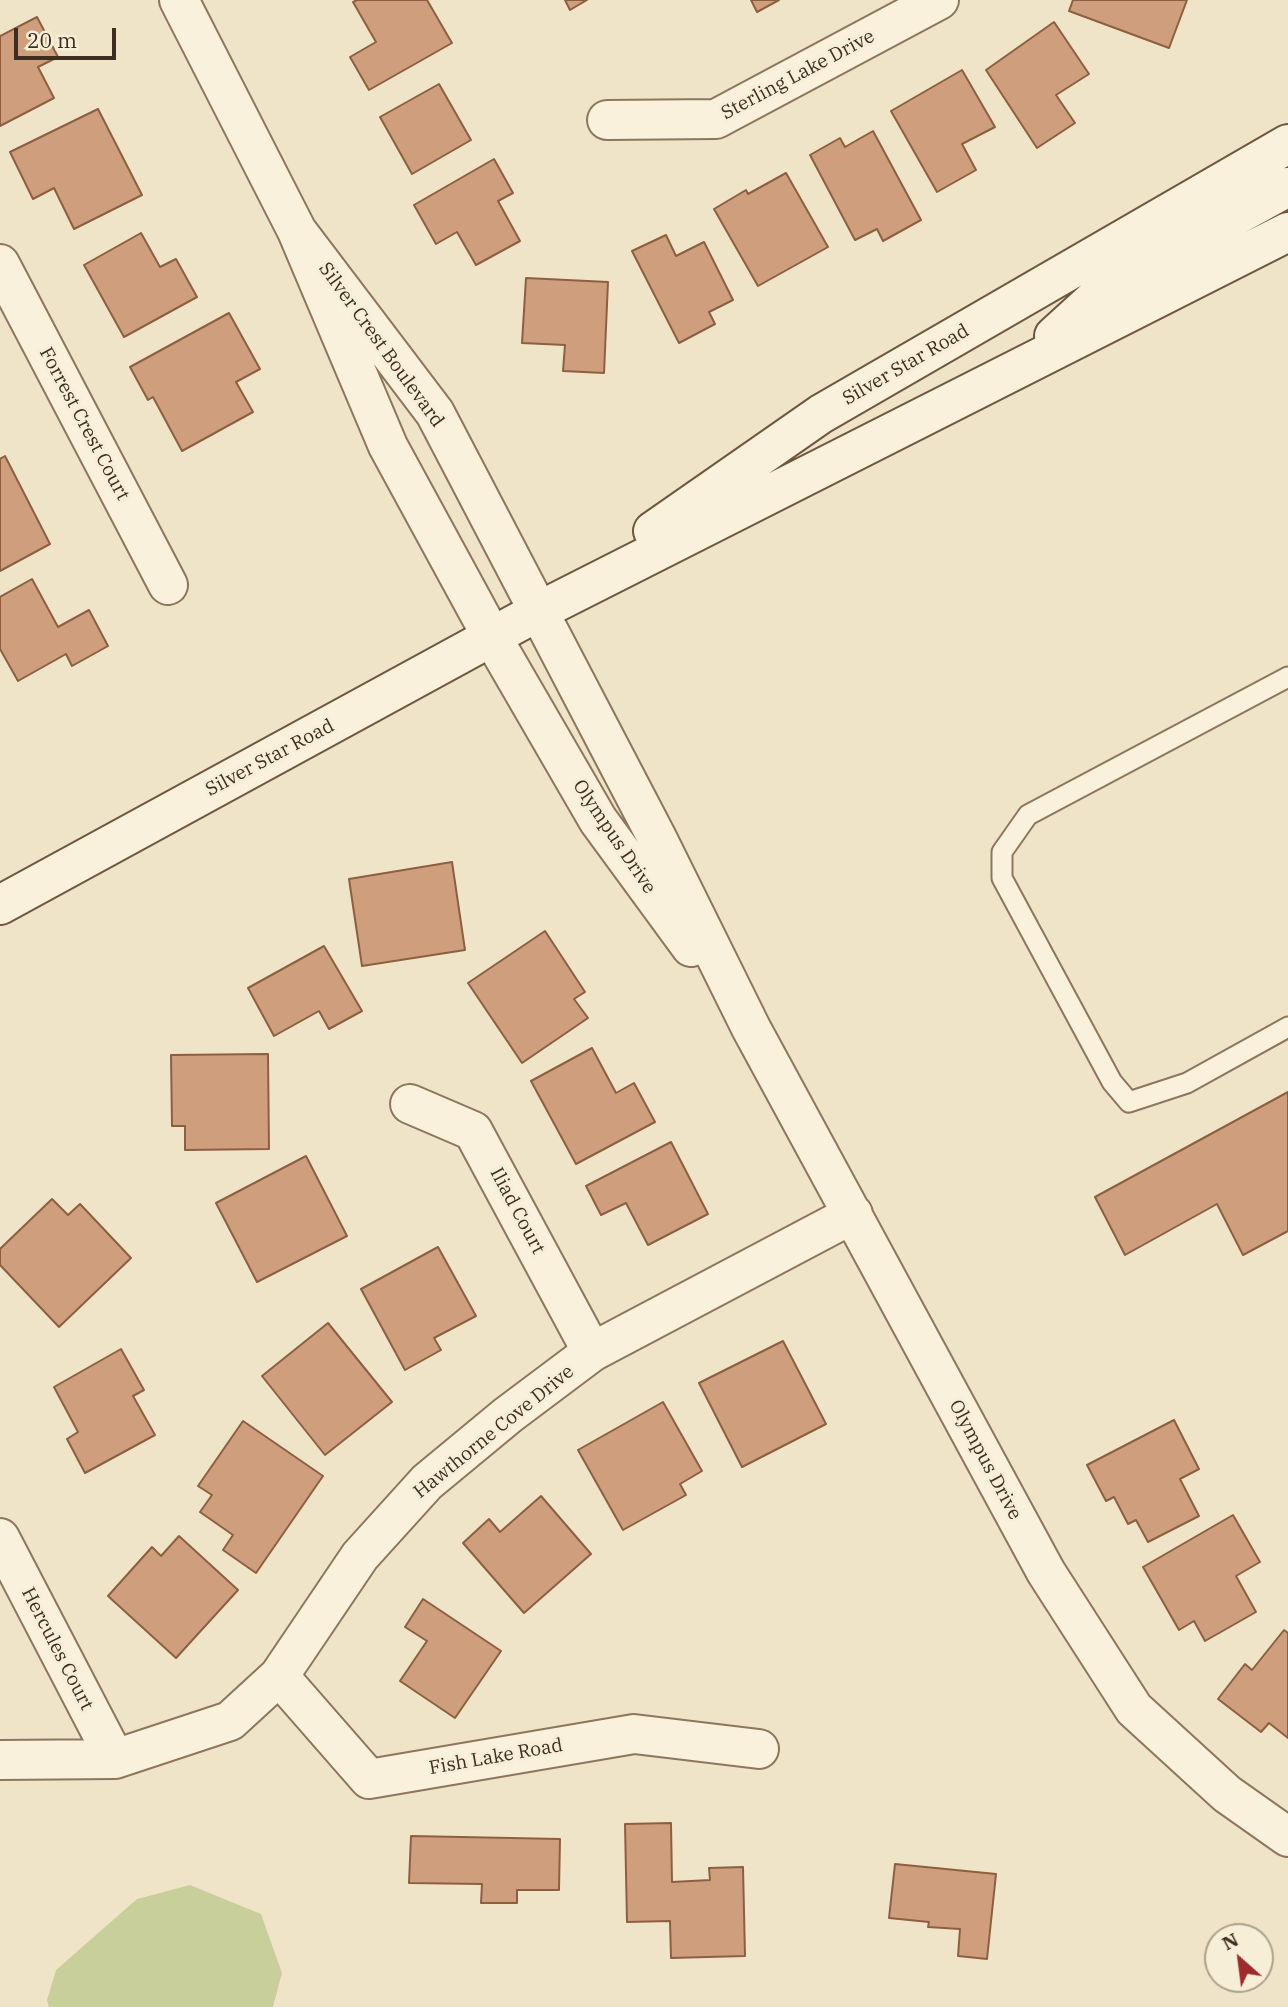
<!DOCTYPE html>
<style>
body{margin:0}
#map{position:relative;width:1288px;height:2007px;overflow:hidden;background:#f0e4c8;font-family:"IBM Plex Serif",serif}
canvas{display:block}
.north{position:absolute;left:1204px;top:1923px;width:70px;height:70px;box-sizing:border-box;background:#f7eed8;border:2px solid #ada18e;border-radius:50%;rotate:332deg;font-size:19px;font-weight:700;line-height:28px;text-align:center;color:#3d2e20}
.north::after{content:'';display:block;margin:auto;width:24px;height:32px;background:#9e2a2b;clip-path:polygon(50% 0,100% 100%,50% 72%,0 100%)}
.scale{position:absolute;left:14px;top:28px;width:102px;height:32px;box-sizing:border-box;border:4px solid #3d2e20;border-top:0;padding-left:9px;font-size:21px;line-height:24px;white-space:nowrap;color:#3d2e20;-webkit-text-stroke:5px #f7eed8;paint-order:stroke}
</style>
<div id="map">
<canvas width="1288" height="2007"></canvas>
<div class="north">N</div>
<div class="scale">20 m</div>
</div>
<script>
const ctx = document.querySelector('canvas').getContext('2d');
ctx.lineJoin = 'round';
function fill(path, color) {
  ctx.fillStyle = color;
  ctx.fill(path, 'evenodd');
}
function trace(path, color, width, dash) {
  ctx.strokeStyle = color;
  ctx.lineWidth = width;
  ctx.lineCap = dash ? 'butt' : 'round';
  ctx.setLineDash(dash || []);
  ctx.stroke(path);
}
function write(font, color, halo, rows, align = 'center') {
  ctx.font = font + ' "IBM Plex Serif",serif';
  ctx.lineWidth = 6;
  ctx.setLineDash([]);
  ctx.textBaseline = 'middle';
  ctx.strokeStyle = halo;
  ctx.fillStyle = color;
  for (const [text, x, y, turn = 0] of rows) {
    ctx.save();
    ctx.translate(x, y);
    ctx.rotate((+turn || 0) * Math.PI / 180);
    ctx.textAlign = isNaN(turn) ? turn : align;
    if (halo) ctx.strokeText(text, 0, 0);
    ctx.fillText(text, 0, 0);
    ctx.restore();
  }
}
const green = new Path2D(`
 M190 1885 261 1914 282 1973 273 2007H49L47 2000 56 1970 137 1899Z`);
const building = new Path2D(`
 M357 0H427L452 43 369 90 350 57 376 42 353 2Z
 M565 0H587L570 10Z
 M751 0H779L757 12Z
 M1073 0H1187L1169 48 1069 11Z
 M37 17 58 57 38 67 54 98 0 126V36Z
 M1054 22 1089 74 1056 95 1075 123 1037 148 986 70Z
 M962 70 995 127 962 144 976 170 937 192 891 111Z
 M439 84 471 140 412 174 380 117Z
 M98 109 142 195 74 229 54 188 33 199 10 152Z
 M873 131 921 220 883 241 877 229 855 240 810 155 840 138 845 147Z
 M494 159 513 193 498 201 520 241 476 265 457 232 436 244 414 205Z
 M786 173 828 247 758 286 714 209 746 190 748 194Z
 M141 233 160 267 176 259 197 297 124 337 84 265Z
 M666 235 676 256 704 242 733 300 709 312 715 324 679 343 632 251Z
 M526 278 608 282 604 373 563 371 565 345 522 343Z
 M229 313 260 369 236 382 253 412 182 451 153 397 148 400 130 367Z
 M5 456 50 544 0 571V459Z
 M32 579 58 627 89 610 108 646 72 666 66 654 18 681 0 649V597Z
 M452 862 465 950 362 966 349 879Z
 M545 931 585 992 574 999 588 1018 522 1063 468 983Z
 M324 946 362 1011 329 1029 319 1011 274 1036 248 988Z
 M592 1048 616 1093 634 1083 655 1122 576 1164 531 1081Z
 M268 1054 269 1149 185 1150V1126H172L171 1055Z
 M1288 1092V1231L1243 1255 1217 1204 1125 1255 1095 1197Z
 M671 1142 708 1214 648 1245 626 1203 601 1215 586 1186Z
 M306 1156 347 1236 257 1282 216 1203Z
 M52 1199 68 1215 80 1204 131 1258 59 1327 0 1265V1249Z
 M438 1247 476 1316 434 1338 441 1350 405 1370 361 1289Z
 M328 1323 392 1402 325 1455 262 1376Z
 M783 1341 826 1424 742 1467 699 1383Z
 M121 1349 144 1390 133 1396 155 1435 85 1473 67 1439 78 1432 54 1387Z
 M663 1402 702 1471 680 1484 686 1495 623 1530 578 1450Z
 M1174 1420 1199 1469 1180 1479 1199 1516 1148 1542 1136 1520 1128 1524 1114 1497 1106 1501 1087 1465Z
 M243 1421 323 1476 256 1573 223 1550 233 1535 200 1512 212 1495 198 1486Z
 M541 1496 591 1554 524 1613 463 1543 489 1519 500 1532Z
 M1233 1515 1260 1562 1236 1576 1256 1612 1205 1641 1194 1621 1179 1630 1143 1567Z
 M179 1536 238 1590 176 1658 108 1596 152 1547 161 1556Z
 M423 1599 501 1651 455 1718 400 1681 427 1641 405 1627Z
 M1284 1630 1288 1633V1738L1269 1723 1261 1732 1218 1699 1245 1664 1252 1670Z
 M671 1823 672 1882 710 1880 709 1868 743 1867 745 1956 671 1958 670 1921 627 1922 625 1824Z
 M411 1836 560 1839 559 1890H517V1903H481L482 1884 409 1883Z
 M895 1864 996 1874 987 1959 958 1956 960 1929 928 1927 929 1922 889 1918Z`);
const lane = new Path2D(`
 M1288 677 1028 815 1002 852V878L1112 1082 1129 1102 1187 1083 1288 1027`);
const street = new Path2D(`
 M179 0 297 231 388 446 492 637 598 820 691 947
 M607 120 716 119 939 0
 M297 231 435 413 657 838 751 1028 1046 1572 1134 1709 1227 1794 1288 1837
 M0 264 168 585
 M410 1104 473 1131 592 1352
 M0 1538 115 1759
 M279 1676 369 1779 634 1734 759 1749
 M0 1760 115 1759 230 1721 279 1676 360 1556 427 1482 508 1415 592 1352 853 1214`);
const secondary = new Path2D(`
 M1054 336 1110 285 1288 187
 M653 531 821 414 1288 144
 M0 905 539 611 1288 232`);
const streetNames = [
 ["Sterling Lake Drive",798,75,-28],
 ["Silver Crest Boulevard",381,345,54],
 ["Silver Star Road",906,365,-30],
 ["Forrest Crest Court",84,424,62],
 ["Silver Star Road",270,758,-28],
 ["Olympus Drive",614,837,56],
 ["Iliad Court",517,1211,62],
 ["Hawthorne Cove Drive",494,1432,-39],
 ["Olympus Drive",985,1460,62],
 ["Hercules Court",57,1649,63],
 ["Fish Lake Road",496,1757,-10]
];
fill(green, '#c9cf9b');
fill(building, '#cf9f7d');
trace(building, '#8d5f41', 2);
trace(lane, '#8d765c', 23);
trace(street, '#8d765c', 42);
trace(secondary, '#6f573f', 42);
trace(lane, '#faf1dc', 19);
trace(street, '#faf1dc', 38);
trace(secondary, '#faf1dc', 38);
write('19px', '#3d2e20', '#f7eed8', streetNames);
</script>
